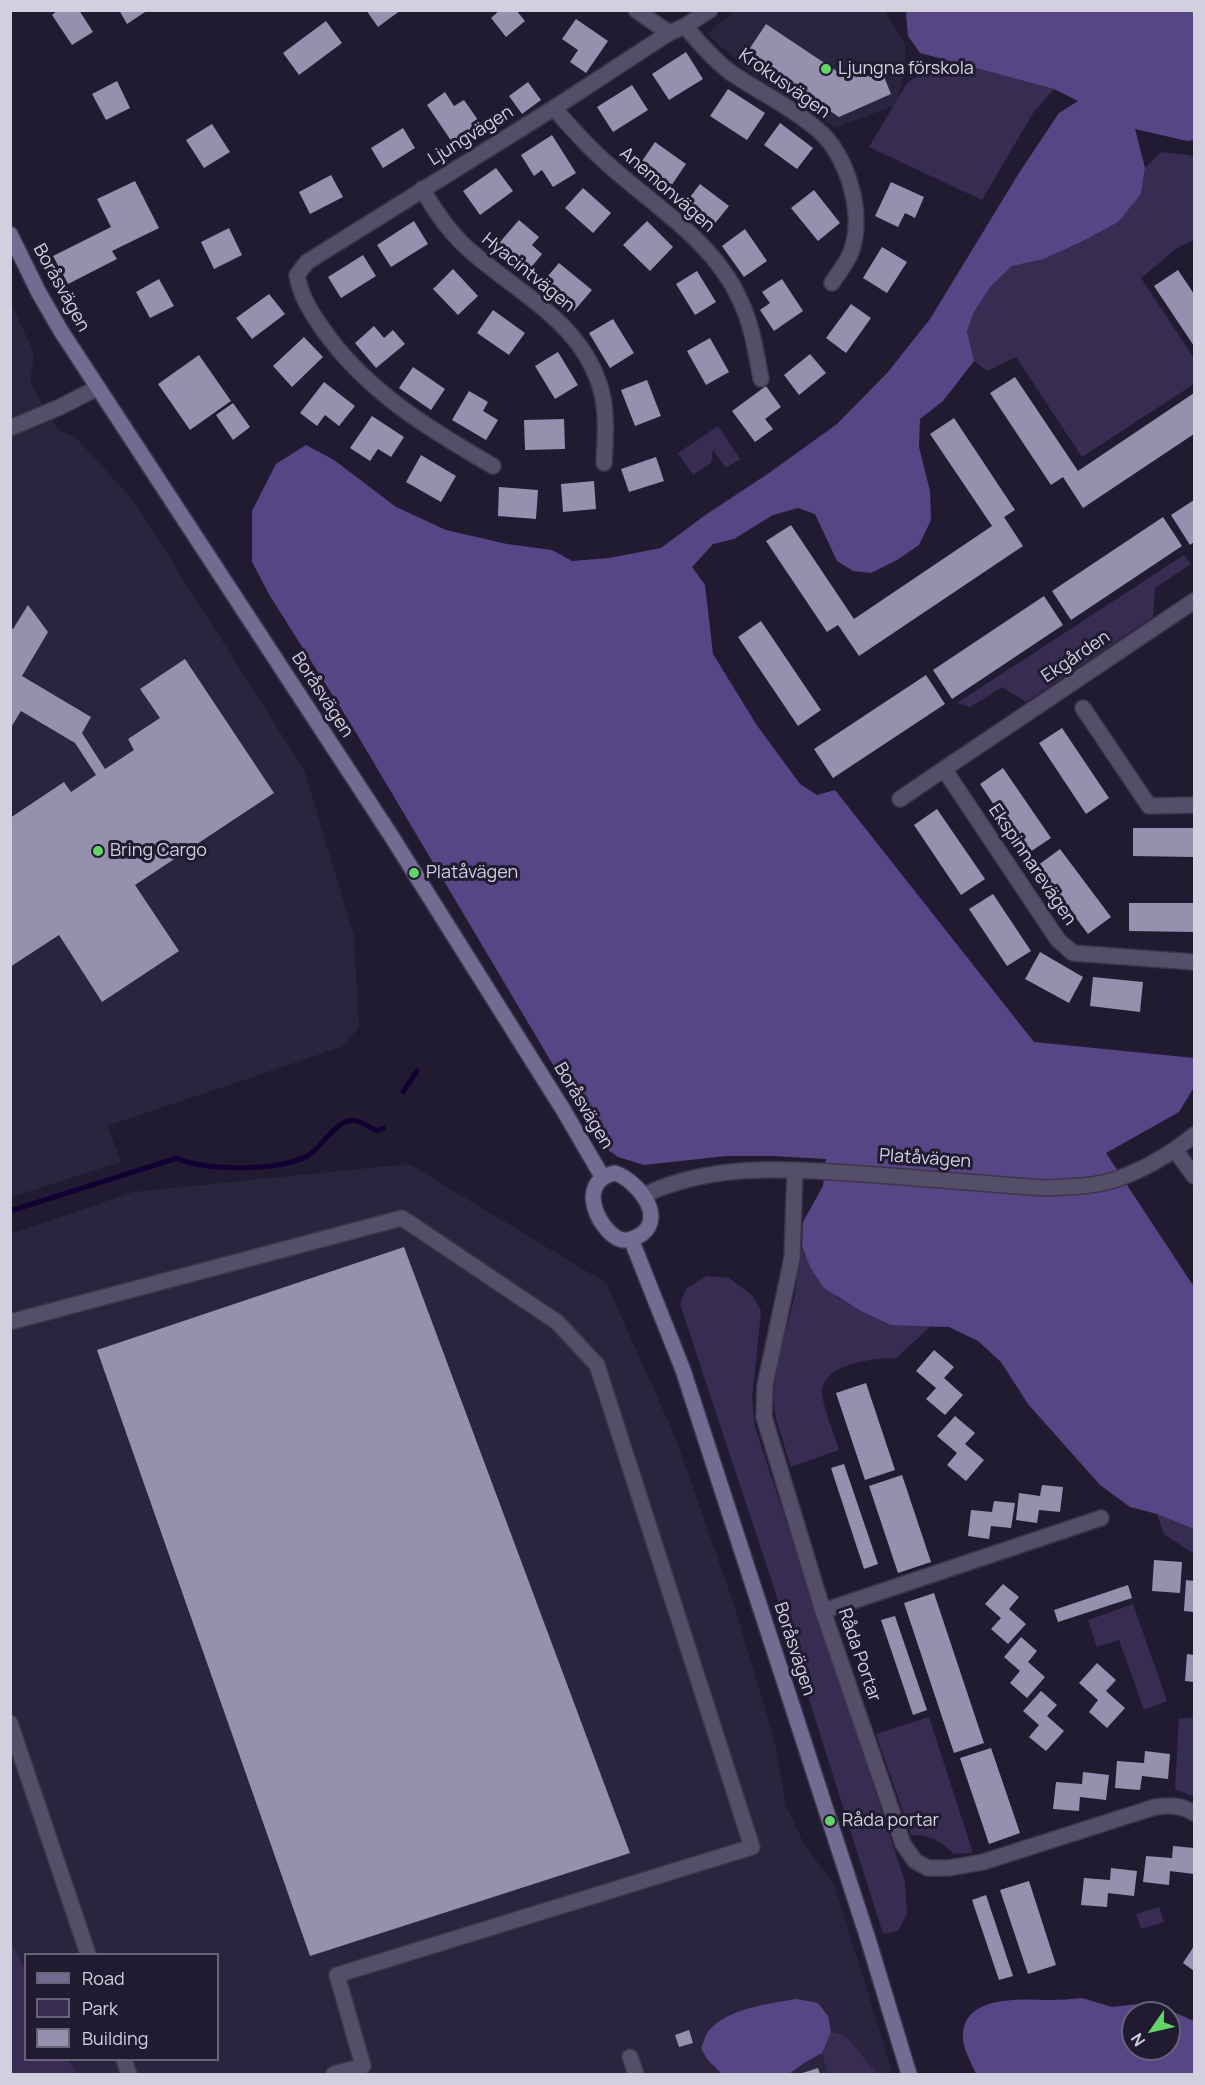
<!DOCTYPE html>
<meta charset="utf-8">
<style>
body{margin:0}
#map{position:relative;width:1205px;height:2085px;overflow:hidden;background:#211b31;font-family:Manrope,sans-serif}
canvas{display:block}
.frame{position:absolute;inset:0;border:12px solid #d2d0df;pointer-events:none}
.legend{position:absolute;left:24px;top:1953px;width:195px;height:108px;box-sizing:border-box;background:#211b31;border:2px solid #686377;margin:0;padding:8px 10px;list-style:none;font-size:18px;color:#d2d0df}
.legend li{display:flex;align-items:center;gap:12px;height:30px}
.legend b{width:30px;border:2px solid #686377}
.north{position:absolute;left:1121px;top:2001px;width:60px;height:60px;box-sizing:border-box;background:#211b31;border:2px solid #686377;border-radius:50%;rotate:236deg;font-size:16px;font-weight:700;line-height:24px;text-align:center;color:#d2d0df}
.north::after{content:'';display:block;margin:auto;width:21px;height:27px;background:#64d468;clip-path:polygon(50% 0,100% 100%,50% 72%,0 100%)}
</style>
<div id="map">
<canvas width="1205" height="2085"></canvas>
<div class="frame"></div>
<ul class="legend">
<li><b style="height:8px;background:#746b93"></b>Road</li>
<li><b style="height:16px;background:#372d53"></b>Park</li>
<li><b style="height:16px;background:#9590ad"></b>Building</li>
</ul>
<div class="north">N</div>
</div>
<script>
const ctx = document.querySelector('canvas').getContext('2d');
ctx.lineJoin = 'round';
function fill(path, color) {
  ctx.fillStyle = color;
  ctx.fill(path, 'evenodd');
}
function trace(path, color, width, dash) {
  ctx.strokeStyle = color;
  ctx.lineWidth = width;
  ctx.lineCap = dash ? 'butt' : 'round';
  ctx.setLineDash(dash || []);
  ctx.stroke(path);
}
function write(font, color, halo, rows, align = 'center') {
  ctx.font = font + ' Manrope,sans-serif';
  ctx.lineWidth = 6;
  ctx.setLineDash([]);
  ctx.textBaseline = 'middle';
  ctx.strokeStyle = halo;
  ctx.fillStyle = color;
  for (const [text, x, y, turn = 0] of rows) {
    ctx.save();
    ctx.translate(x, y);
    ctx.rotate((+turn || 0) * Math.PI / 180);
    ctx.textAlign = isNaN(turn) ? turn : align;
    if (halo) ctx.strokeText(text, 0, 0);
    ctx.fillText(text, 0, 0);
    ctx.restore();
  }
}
const built = new Path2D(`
 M734 11H885L905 45V68L896 105 835 128 748 71 707 34Z
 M10 301 34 353 30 384 58 430 75 437 133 500 304 770 354 936 359 1028 341 1047 107 1126 121 1162 11 1197Z
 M409 1164 606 1283 676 1439 734 1605 774 1739 786 1806 803 1842 835 1887 893 2074H76L69 2060H218V1954H26L25 1970 11 1939V1234L133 1192Z`);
const green = new Path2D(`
 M943 59 1054 89 1033 113 982 200 869 147 907 83Z
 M1161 152 1190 155 1194 158V240L1177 248 1141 278 1194 358V384L1082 457 1016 357 987 371 974 361 967 331 974 312 991 286 1012 266 1044 259 1085 240 1141 194 1145 168Z
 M718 426 740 459 726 468 713 450 711 463 693 475 678 453Z
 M1184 555 1191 564 1155 588 1153 617 1026 702 1002 687 970 707 957 703Z
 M802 1246 810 1267 838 1298 891 1324 931 1326 896 1358C875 1358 824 1363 822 1392 822 1404 835 1437 839 1450L791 1467 776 1419 773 1397 778 1362 794 1299Z
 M707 1276 729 1278 753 1296 761 1311 752 1398 755 1427 905 1882 907 1914 898 1931 883 1934 773 1585 680 1304 686 1289Z
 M1157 1514 1194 1529V1554L1164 1534Z
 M1133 1604 1167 1701 1144 1710 1119 1640 1097 1647 1088 1620Z
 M929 1717 973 1853 954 1854C941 1841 929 1834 911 1835L876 1734Z
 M1179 1718H1194V1797L1175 1789Z
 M1159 1907 1164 1922 1141 1929 1136 1914Z
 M10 1939 25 1970 26 2060H69L76 2074H11Z
 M831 2032 846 2036 877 2074H828L822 2053Z`);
const forest = new Path2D(`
 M908 11H1194V140L1187 141 1135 129 1145 168 1141 194 1118 222 1085 240 1044 259 1012 266 991 286 974 312 967 331 974 361 943 401 920 419 919 447 930 491 931 520 919 545 897 560 871 573 853 571 837 561 815 514 798 508 773 515 734 539 713 544 692 567 705 585 713 654 756 724 800 784 817 795 835 790 1034 1042 1194 1058V1087L1179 1112 1106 1153 1194 1287V1529L1157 1514 1130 1507 1100 1485 1028 1404 1001 1362 978 1341 949 1327 891 1325 861 1311 824 1288 810 1267 802 1246 803 1222 823 1186 826 1159 772 1156H726L644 1165 618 1157 600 1144 352 726 270 596 252 562V511L276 464 306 445 334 460 396 507 446 530 507 544 552 550 572 561 609 558 661 548 704 516 769 473 837 424 888 372 930 319 1019 173 1059 113 1078 101 1054 89 920 53 908 36 906 14Z
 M1082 1998 1112 2007 1138 2004 1171 2011 1194 2021V2073L976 2074C972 2064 964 2051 963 2039 960 1995 1020 1999 1049 2000 1060 2000 1071 1999 1082 1998ZM1133 2013H1169V2049H1133Z
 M797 1999 818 2003 828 2016 831 2032 822 2053 804 2063 789 2074H722L707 2059 701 2048C703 2044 704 2039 706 2035 721 2009 771 2003 797 1999Z`);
const stream = new Path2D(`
 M403 1092 417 1071
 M10 1211 177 1158C204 1172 283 1171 309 1155 322 1146 332 1127 347 1121 357 1118 368 1126 377 1131L383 1128`);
const building = new Path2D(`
 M58 10H79L93 32 72 45 52 15Z
 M119 10H148L127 24Z
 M366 10H401L378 27Z
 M500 10H516L525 21 506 37 491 18Z
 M576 19 608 41 586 73 570 62 578 50 562 39Z
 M326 21 342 43 299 75 283 53Z
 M766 24 844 76 878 62 891 94 839 117 746 54Z
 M686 52 703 79 669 100 652 74Z
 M117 81 130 108 106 120 92 94Z
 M528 82 541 100 522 114 509 96Z
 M632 85 648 110 613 132 597 107Z
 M728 89 765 113 747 140 710 116Z
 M445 92 454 106 464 100 480 123 452 142 427 105Z
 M780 123 813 148 797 169 764 145Z
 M212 124 230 152 204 168 186 140Z
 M403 128 415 148 383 168 371 148Z
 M552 135 576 173 553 187 542 170 534 176 521 155Z
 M655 142 686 164 671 186 640 164Z
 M496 168 513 191 480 215 463 191Z
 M331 175 343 197 310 214 299 192Z
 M135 181 159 228 112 251 117 259 68 284 53 256 111 227 97 199Z
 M891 182 924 197 915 218 905 213 898 227 875 216Z
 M700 184 729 206 712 227 684 205Z
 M583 188 611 213 593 233 565 208Z
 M814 190 840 223 818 241 791 208Z
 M519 220 539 237 532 245 542 254 525 275 494 249Z
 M414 221 428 244 391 267 377 245Z
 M647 221 673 247 650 271 623 245Z
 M229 228 242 255 214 269 201 242Z
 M745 229 767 261 744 277 722 246Z
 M882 247 907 262 887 293 863 278Z
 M363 255 376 276 341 298 328 277Z
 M559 263 592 290 574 311 541 284Z
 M453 269 478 296 458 315 433 289Z
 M1178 270 1194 294V346L1154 286Z
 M697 271 716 302 695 315 676 284Z
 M159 279 174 306 150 318 136 292Z
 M782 279 803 311 774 331 760 310 770 303 762 292Z
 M269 294 285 314 252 339 236 318Z
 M851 304 871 318 846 353 826 338Z
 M493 310 525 333 509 355 477 333Z
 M613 319 634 353 610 368 589 333Z
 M374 326 384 338 393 330 405 344 376 368 355 343Z
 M304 337 323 357 292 387 273 366Z
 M710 338 729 372 706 385 687 351Z
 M558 352 578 385 555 399 535 366Z
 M810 354 826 373 799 395 784 375Z
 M199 355 231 401 190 430 158 384Z
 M413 367 445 389 431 410 399 388Z
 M1015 377 1078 471 1194 393V434L1083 508 1063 477 1051 485 990 393Z
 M647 380 661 416 635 426 621 390Z
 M324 382 355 406 339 426 325 415 317 426 300 413Z
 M766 386 781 407 765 419 773 429 755 442 732 411Z
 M469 391 488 402 483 411 498 420 486 440 452 420Z
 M233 403 250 427 233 440 216 415Z
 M372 416 404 437 391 457 378 449 370 461 350 448Z
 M954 418 1015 510 1004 517 1023 546 859 656 838 625 827 632 766 541 791 525 854 619 992 526 930 434Z
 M564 419 565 449 525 450 524 420Z
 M421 455 456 476 441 502 406 482Z
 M656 457 664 481 629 492 621 469Z
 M594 481 596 509 563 512 561 484Z
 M499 487 538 490 536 519 498 516Z
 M1194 500V542L1190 545 1171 515Z
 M1163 517 1182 546 1071 620 1052 591Z
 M1044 596 1063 625 952 699 933 670Z
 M28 605 48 632 22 676 91 717 82 733 105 769 134 750 128 739 160 718 140 689 185 659 274 793 135 885 179 951 102 1002 59 935 10 967V818L64 782 71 792 96 775 75 743 21 711 10 729V626L13 629Z
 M761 621 821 710 798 726 738 637Z
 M926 675 945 704 833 778 814 749Z
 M1062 728 1109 798 1086 814 1039 743Z
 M1003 768 1051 838 1027 854 980 784Z
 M937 809 985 879 961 895 914 825Z
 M1133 828H1194V857L1133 856Z
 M1060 849 1111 917 1088 934 1037 866Z
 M993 894 1031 951 1007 966 969 909Z
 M1129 903H1194V932L1129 931Z
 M1040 952 1083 977 1069 1003 1025 979Z
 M1093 977 1143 982 1140 1012 1090 1006Z
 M404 1247 630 1853 310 1956 97 1350Z
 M934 1350 954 1367 944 1378 963 1395 945 1415 926 1399 936 1388 916 1371Z
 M866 1383 895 1470 865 1480 836 1393Z
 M955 1416 975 1433 965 1444 984 1460 966 1481 947 1465 957 1453 937 1436Z
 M844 1464 878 1564 864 1569 831 1468Z
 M902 1475 931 1562 898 1573 869 1486Z
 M1042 1485 1063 1487 1060 1512 1039 1510 1037 1523 1016 1520 1019 1493 1040 1496Z
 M994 1501 1015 1503 1011 1528 991 1526 989 1539 968 1536 971 1510 992 1512Z
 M1154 1560 1182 1562 1180 1593 1152 1591Z
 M1186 1580 1194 1581V1612L1184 1611Z
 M1003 1584 1019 1597 1009 1609 1026 1624 1008 1644 991 1629 1001 1618 985 1604Z
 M1128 1585 1132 1598 1058 1622 1054 1610Z
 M934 1593 984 1743 954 1753 904 1603Z
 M895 1616 927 1710 913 1715 881 1620Z
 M1021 1637 1037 1651 1028 1662 1045 1677 1027 1698 1010 1683 1020 1671 1004 1657Z
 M1187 1654 1194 1655V1682L1185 1681Z
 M1097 1663 1116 1680 1106 1691 1125 1708 1107 1728 1089 1712 1098 1700 1079 1683Z
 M1041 1691 1057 1705 1047 1716 1064 1731 1046 1751 1029 1737 1039 1725 1023 1711Z
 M991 1748 1020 1833 989 1844 960 1758Z
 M1145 1751 1170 1754 1168 1779 1142 1776 1140 1790 1115 1788 1117 1761 1144 1763Z
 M1083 1772 1109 1775 1106 1800 1080 1797 1079 1811 1053 1809 1056 1782 1082 1784Z
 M1173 1846 1194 1848V1874L1170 1871 1169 1885 1143 1882 1146 1856 1172 1858Z
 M1111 1868 1137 1871 1134 1896 1108 1893 1107 1907 1081 1905 1084 1878 1110 1880Z
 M1029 1881 1056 1965 1028 1974 1000 1890Z
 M986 1895 1013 1976 999 1980 972 1900Z
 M1194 1946V1971L1183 1963Z
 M689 2030 693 2043 679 2047 675 2035Z
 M818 2068 820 2074H799Z`);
const street = new Path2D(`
 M636 10 669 33
 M685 26C699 43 713 59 730 72 759 92 792 107 818 130 848 155 865 215 851 252 847 263 838 273 832 283
 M554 108C572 129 590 149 611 167 656 207 715 243 740 300 752 325 756 352 761 379
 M422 189C437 214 452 236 474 254 524 297 588 327 603 398 607 420 605 441 604 463
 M10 428 60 407 97 388
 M493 466C427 428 363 389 320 325 309 309 300 294 297 275L307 262 554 108 669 33 685 26 710 10
 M1083 708 1149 806 1194 805
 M944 769 1194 601
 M900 799 944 769 1058 940 1073 953 1194 962
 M1175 1150 1194 1176
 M795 1170 792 1258 765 1385 764 1417 823 1611 903 1844 915 1861 928 1868H949L983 1862 1155 1807C1170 1805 1181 1805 1194 1813
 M644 1195C719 1160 798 1170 878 1175 933 1179 988 1184 1043 1188 1067 1187 1094 1187 1117 1179 1145 1169 1172 1153 1194 1135
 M10 1322 402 1218 557 1322 597 1365 752 1847 337 1975 363 2066 334 2074
 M823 1611 1101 1518
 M10 1723 88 1954
 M630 2057 636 2074
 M124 2060 129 2074`);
const secondary = new Path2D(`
 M10 234 39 293 61 331 390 834 564 1111 603 1178
 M615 1173C636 1180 666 1215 642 1234 637 1237 630 1241 624 1240 604 1239 571 1183 615 1173Z
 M631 1239 683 1370 868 1939 909 2074`);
const markers = [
 [826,69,6,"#64d468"],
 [98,851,6,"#64d468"],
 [414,873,6,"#64d468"],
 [830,1821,6,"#64d468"]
];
const poiNames = [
 ["Ljungna förskola",838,69],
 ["Bring Cargo",110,851],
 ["Platåvägen",426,873],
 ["Råda portar",842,1821]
];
const streetNames = [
 ["Krokusvägen",784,84,35],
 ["Ljungvägen",471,136,-32],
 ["Anemonvägen",667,190,41],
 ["Hyacintvägen",528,273,39],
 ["Boråsvägen",61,288,61],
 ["Ekgården",1076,657,-34],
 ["Boråsvägen",322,695,57],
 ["Ekspinnarevägen",1032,865,56],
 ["Boråsvägen",583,1106,59],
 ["Platåvägen",925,1159,4],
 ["Boråsvägen",794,1649,72],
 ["Råda Portar",859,1655,71]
];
fill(built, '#2a243f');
fill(green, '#372d53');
fill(forest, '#574685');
trace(stream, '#130033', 5);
fill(building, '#9590ad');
trace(street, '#3b3649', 18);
trace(secondary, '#3b3649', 18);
trace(street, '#544e68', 15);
trace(secondary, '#746b93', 15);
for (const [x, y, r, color] of markers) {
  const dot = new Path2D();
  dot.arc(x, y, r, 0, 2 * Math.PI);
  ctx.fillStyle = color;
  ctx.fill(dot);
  trace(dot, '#211b31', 2);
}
write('18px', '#d2d0df', '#211b31', poiNames, 'left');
write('18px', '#d2d0df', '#211b31', streetNames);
</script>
